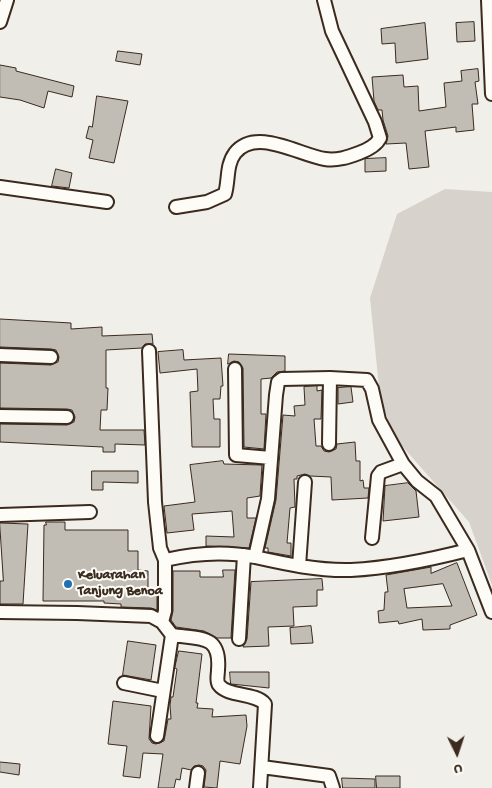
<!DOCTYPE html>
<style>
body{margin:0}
#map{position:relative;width:492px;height:788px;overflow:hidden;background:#f1efea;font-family:"Gochi Hand",sans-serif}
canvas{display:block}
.north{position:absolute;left:432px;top:728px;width:50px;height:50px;-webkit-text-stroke:4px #fdfcf7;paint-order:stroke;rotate:176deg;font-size:14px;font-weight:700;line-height:20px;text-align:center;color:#3b2a1e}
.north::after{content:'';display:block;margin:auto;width:18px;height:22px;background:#3b2a1e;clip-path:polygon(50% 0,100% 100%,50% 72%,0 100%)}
</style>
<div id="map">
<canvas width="492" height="788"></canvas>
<div class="north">U</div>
</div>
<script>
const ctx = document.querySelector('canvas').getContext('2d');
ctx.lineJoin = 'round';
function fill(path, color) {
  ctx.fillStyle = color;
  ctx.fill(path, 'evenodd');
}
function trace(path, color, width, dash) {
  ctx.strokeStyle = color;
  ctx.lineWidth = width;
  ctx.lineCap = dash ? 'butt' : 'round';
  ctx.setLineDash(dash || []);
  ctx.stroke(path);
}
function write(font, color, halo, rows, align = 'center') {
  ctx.font = font + ' "Gochi Hand",sans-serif';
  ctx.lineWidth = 4;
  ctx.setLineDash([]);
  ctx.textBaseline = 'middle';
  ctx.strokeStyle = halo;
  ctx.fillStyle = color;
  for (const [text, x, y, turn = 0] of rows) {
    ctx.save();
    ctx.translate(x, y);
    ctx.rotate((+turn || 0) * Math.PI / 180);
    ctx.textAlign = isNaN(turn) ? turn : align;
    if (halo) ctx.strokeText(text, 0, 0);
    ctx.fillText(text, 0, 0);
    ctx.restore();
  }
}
const green = new Path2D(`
 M445 189 492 192V585L469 522 395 438 380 397 370 298 397 214Z`);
const building = new Path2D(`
 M474 22 475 41 457 42 456 23Z
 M425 23 428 59 396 63 395 43 382 44 381 29Z
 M118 51 142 54 140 65 116 61Z
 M0 65 16 68V71L74 86 72 97 48 91 44 108 20 100 0 97Z
 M478 69 479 81 475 82 478 104H472L474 130 456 132V127L425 131 429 167 409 169 406 143 386 144 388 136 383 120 382 110H378L374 101 372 77 403 75 404 87 418 86 419 111 446 107 444 83 462 81 461 71Z
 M97 96 128 101 114 163 89 158 93 140 86 138 89 126 92 127Z
 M386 158V171L365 172V159Z
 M56 169 72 173 69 188 52 186Z
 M0 319 71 323V329L102 327V336L152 334 153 344H145L142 348 106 350V388H108L107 410H101L100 430H144L145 445 115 444V452H103V447L0 442V424L67 425 74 422 75 417 72 410 67 409 0 408V363L51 365 58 362 59 357 56 350 51 349 0 347Z
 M183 350 184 360 221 358 223 386H221L220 399H213L214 419H220V447H192L190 392 198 391 197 369 160 373 158 352Z
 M229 354 285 356V371L277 372 271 378 261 379V414H266L264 449 244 447 243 368 239 362 234 361 228 364Z
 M317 386V391L322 390 321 419H314L316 446H321L324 451 329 452 336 449 337 444 355 442 356 461H360V481L363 480 364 488H369L368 498 332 500 331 477 310 476 305 474 297 476V479H294L295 507 290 508 287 543H291V556L268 552V548H265L276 500 283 415 295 416 294 406 305 405 304 387Z
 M351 387 353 402 338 404V388Z
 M223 461 224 464 262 465 260 496 247 498V518H256L249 548 206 546V536L234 537 232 511 192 514 194 530 167 533 164 506 195 502 190 465Z
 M92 471H138V483L103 482V490H92Z
 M408 483 416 491 419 517 383 521 385 486Z
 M46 522H65V530H128V551H138V570L148 571V591H157V610L151 608 121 607V604L104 603V601H43L44 525H46Z
 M0 523 28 524 23 604H0V581H3Z
 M457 563 477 615 450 625V629L423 630 422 619 399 624 398 621 379 623 378 611 384 610 385 592H388L386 575 431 567V573ZM443 584 452 606 407 608 404 589Z
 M223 570H235L231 638H217L204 631 176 627 171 620 173 611V571H200V577H223Z
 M322 579 323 590H317V606L293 607 294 626 268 627 269 646 243 647 247 639 251 582Z
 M311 626 313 643 291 644 290 628Z
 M128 641 156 645 151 680 123 675Z
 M179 651 202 654 196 703H198L197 708 213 709 212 717 246 715 247 726 240 764 220 761 217 788 204 787 206 770 203 766 199 765 194 766 191 770 182 768 180 780 176 779 174 788H158L163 754 143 753 140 778 123 776 127 746 108 744 113 701 151 706 149 739 152 743 156 744 164 741 168 719H171L170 705 171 697H173L177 669 175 668Z
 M230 672H269V688L231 684Z
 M0 762 20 764 19 775 0 772Z
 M376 776H400V788H377Z
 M342 778 375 779V788H343Z`);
const minor = new Path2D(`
 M488 0 492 94
 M0 22 7 0
 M0 187 107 202
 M176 207 207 202 225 194C229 180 226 165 235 153 256 127 299 155 325 159 337 161 348 157 359 153 367 150 376 146 380 138L375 122 332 31 324 0
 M149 351 155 502 160 548 165 560
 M0 355 51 357
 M235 369 236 455 271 458
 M0 416 67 417
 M329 444 330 378
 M0 515 90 512
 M372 538 378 476 381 472 403 464
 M255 557C286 564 319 571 351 570 390 568 429 560 468 550L492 612
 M299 566 305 482
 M0 612 77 613 151 616 162 622 172 635C200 639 221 634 218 670 218 675 216 681 219 685 228 697 255 692 265 704L260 788
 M162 622 165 611V560C195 553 226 551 255 557L268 499 276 395 278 382 282 379 330 378 367 380 372 389 379 420 403 464 417 481 436 496 468 550
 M239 639 244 555
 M124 683 163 691
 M157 736 172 635
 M262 767 329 776 333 788
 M196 788 198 773`);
const markers = [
 [68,584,5,"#1f6fb2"]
];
const poiNames = [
 ["Keluarahan",78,576],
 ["Tanjung Benoa",78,592]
];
fill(green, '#d7d2cc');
fill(building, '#c1bcb4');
trace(building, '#3b2a1e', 1);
trace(minor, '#3b2a1e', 16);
trace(minor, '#fdfcf7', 12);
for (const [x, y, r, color] of markers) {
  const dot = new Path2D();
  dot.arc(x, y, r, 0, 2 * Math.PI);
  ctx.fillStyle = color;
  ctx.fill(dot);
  trace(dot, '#fdfcf7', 2);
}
write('bold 14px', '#3b2a1e', '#fdfcf7', poiNames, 'left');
</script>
